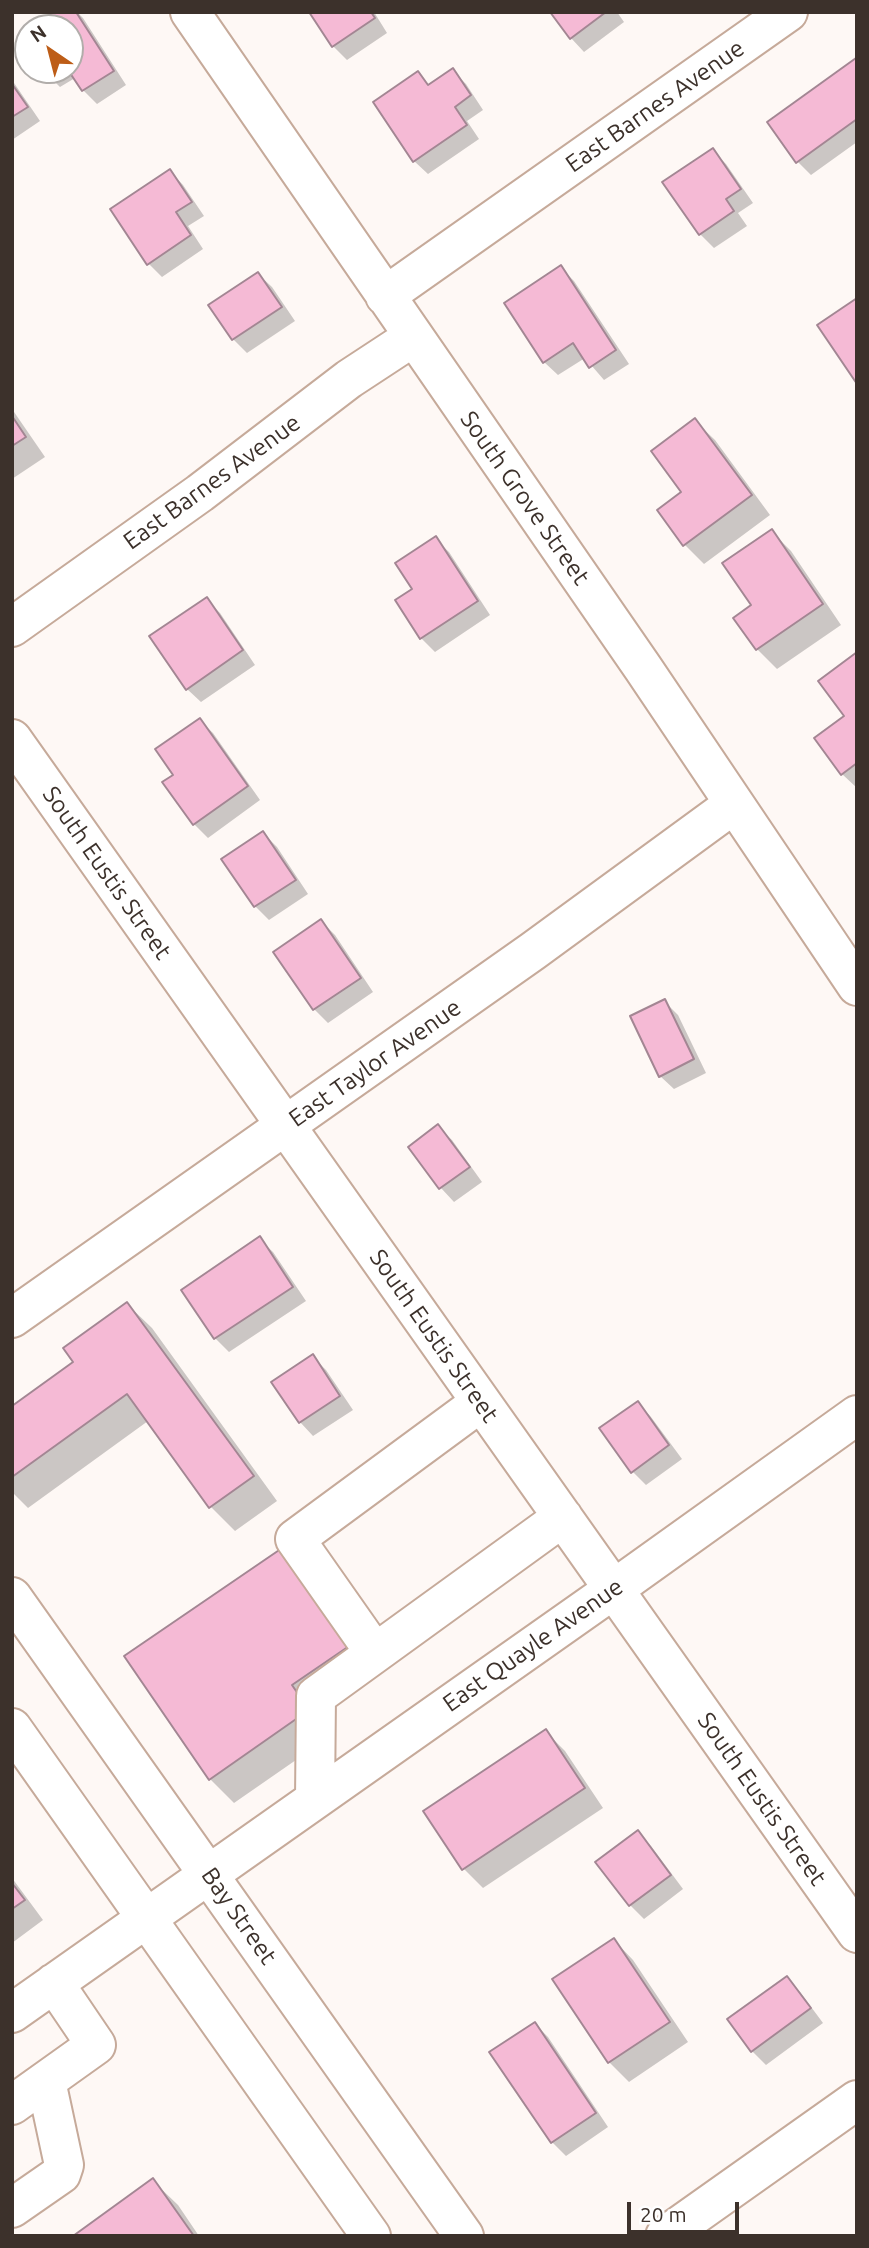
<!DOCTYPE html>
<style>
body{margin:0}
#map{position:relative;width:869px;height:2248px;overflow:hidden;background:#fef8f5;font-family:Ubuntu,sans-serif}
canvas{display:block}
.frame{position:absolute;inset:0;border:14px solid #3c312b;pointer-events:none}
.north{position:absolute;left:14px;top:14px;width:70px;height:70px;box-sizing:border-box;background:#fff;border:2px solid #b1adaa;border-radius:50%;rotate:325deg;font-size:19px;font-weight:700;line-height:28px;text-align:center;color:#3c312b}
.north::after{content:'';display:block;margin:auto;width:24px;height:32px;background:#bd5d17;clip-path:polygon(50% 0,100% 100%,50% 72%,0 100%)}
.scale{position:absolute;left:627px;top:2202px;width:112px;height:32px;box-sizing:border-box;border:4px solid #3c312b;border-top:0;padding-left:9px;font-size:21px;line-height:24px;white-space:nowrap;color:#3c312b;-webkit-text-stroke:5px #fff;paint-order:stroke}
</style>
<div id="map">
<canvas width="869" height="2248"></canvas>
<div class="frame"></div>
<div class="north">N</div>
<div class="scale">20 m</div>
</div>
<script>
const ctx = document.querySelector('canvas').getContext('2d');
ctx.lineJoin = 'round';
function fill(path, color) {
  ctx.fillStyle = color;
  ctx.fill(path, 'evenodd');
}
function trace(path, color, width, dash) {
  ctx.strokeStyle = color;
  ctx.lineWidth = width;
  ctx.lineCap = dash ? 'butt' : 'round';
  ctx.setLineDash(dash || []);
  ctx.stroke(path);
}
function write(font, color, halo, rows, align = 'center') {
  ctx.font = font + ' Ubuntu,sans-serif';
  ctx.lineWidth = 6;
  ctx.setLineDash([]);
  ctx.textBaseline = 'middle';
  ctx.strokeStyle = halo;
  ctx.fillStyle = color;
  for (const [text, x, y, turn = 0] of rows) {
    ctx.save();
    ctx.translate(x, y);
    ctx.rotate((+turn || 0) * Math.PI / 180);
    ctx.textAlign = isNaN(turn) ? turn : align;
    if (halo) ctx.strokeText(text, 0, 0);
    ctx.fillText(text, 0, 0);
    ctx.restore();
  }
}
const shadow = new Path2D(`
 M57 12H77L83 18 126 85 97 104 83 90 75 78 60 87 47 74 44 70H70V28H32Z
 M311 12H374L387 33 347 60 333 46Z
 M552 12H617L624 22 584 52 571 38Z
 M855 60 857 142 811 175 798 162Z
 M453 71 466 84 483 110 467 121 479 139 428 174 414 161 418 74 430 86Z
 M12 80 40 121 12 140Z
 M712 150 726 164 753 203 738 213 747 226 714 248 700 234 665 182Z
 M170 171 183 185 204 216 188 226 203 249 162 277 148 263Z
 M560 267 574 281 629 364 604 380 585 358 558 375 544 362Z
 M258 274 272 287 295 321 247 353 233 339 211 306Z
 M12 409 45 457 12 479Z
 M695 421 715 440 770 515 704 564 685 545 684 493Z
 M771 531 791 551 841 625 777 669 757 649 735 618 753 606Z
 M435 539 449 552 490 615 435 652 421 638 397 601 414 589Z
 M207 600 220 613 255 665 201 702 187 689Z
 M857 655V788L842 774 847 716Z
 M199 720 213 733 260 800 208 838 194 824 176 775Z
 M263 833 277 847 308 894 269 920 255 906 224 859Z
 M321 921 335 935 373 992 328 1023 314 1009Z
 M664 1001 678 1015 706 1073 674 1089 660 1076Z
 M438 1127 452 1140 482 1182 454 1202 441 1188 410 1148Z
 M259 1239 273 1252 306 1301 229 1352 215 1338 183 1290Z
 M127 1304 152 1328 277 1501 235 1531 211 1507 148 1421 28 1508 12 1492V1409L76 1363Z
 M312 1356 326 1370 353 1410 313 1436 300 1422Z
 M638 1403 651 1417 682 1459 646 1485 632 1471Z
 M288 1546 378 1667 315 1711 332 1735 234 1803 210 1779Z
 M545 1731 565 1751 603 1808 483 1888 464 1869Z
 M637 1832 651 1846 683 1889 644 1919 630 1905Z
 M12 1878 43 1920 12 1943Z
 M614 1940 633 1960 688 2042 629 2082 609 2062 554 1980Z
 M786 1978 800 1992 823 2023 766 2065 752 2051 729 2020Z
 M535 2024 548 2037 608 2127 566 2156 552 2142Z
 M153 2181 178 2205 199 2236H76Z`);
const building = new Path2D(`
 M54 12H76L114 71 82 91 68 70 70 28H28Z
 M309 12H371L375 18 332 47Z
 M550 12H606L570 39Z
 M28 28V47L19 34Z
 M856 58 857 119 796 163 767 122Z
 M453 68 471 95 455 107 467 125 413 162 373 102 418 71 428 85Z
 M12 84 28 107 12 117Z
 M713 148 741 189 726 199 734 211 699 235 662 182Z
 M170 169 192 202 176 212 191 235 147 265 110 209Z
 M561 265 616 350 589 368 573 343 543 363 504 303Z
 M258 272 282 307 232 340 208 305Z
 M857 298V384L817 325Z
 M12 416 26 437 12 446Z
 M695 418 752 495 683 546 657 510 681 492 651 451Z
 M772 529 823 604 756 650 733 618 751 605 722 563Z
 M436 536 478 601 420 639 395 600 412 589 395 563Z
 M207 597 243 650 186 690 149 636Z
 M857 652V763L841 775 814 738 844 716 818 681Z
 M200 718 248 786 193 825 162 782 173 775 155 749Z
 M263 831 296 880 254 907 221 859Z
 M321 919 361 978 313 1010 273 952Z
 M665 999 694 1059 659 1077 630 1016Z
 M438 1124 470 1167 439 1189 408 1147Z
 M260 1236 293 1287 214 1339 181 1290Z
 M127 1302 254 1476 209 1508 127 1394 12 1477V1406L73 1362 63 1348Z
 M313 1354 340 1396 299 1423 271 1382Z
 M638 1401 669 1445 631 1473 599 1428Z
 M288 1544 355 1642 292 1685 309 1710 209 1780 124 1656Z
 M546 1729 585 1788 462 1870 423 1811Z
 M638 1830 671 1875 629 1906 595 1862Z
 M12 1883 25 1900 12 1909Z
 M614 1938 670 2022 608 2063 552 1979Z
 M787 1976 811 2008 751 2052 727 2019Z
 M535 2022 596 2113 551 2143 489 2052Z
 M153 2178 194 2236H73Z`);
const minor = new Path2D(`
 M190 12 643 668 857 986
 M385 296 788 12
 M12 627 200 493 349 379 413 337
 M12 739 857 1933
 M12 1318 533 951 734 804
 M375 1653 295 1539 481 1402
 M315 1799 316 1696 563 1517
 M12 2013 614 1589 857 1415
 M12 2105 96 2045 54 1983
 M12 2208 61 2174 64 2165 46 2081
 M665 2236 857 2100`);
const major = new Path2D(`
 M12 1597 464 2236
 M12 1728 371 2236`);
const streetNames = [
 ["East Barnes Avenue",655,106,-35],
 ["East Barnes Avenue",212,482,-36],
 ["South Grove Street",525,498,55],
 ["South Eustis Street",107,873,55],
 ["East Taylor Avenue",375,1063,-35],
 ["South Eustis Street",434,1336,55],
 ["East Quayle Avenue",533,1645,-35],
 ["South Eustis Street",762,1799,55],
 ["Bay Street",239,1916,55]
];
fill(shadow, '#0003');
fill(building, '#f5bad5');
trace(building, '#a38693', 2);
trace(minor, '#c6aa9a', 42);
trace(major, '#c6aa9a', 42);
trace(minor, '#fff', 38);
trace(major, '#fff', 38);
write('24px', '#3c312b', '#fff', streetNames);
</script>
